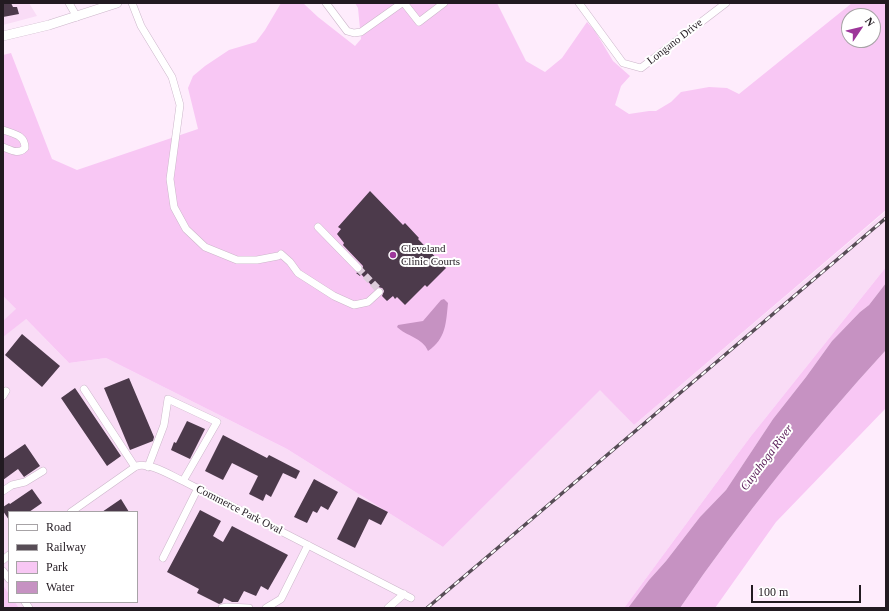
<!DOCTYPE html>
<style>
body{margin:0}
#map{position:relative;width:889px;height:611px;overflow:hidden;background:#feecfc;font-family:Georgia,serif}
canvas{display:block}
.frame{position:absolute;inset:0;border:4px solid #221a21;pointer-events:none}
.legend{position:absolute;left:8px;top:511px;width:130px;height:92px;box-sizing:border-box;background:#fff;border:1px solid #a7a3a6;margin:0;padding:5px 7px;list-style:none;font-size:12px;color:#221a21}
.legend li{display:flex;align-items:center;gap:8px;height:20px}
.legend b{width:20px;border:1px solid #a7a3a6}
.north{position:absolute;left:841px;top:8px;width:40px;height:40px;box-sizing:border-box;background:#fff;border:1px solid #a7a3a6;border-radius:50%;rotate:55deg;font-size:11px;font-weight:700;line-height:16px;text-align:center;color:#221a21}
.north::after{content:'';display:block;margin:auto;width:14px;height:18px;background:#9d369a;clip-path:polygon(50% 0,100% 100%,50% 72%,0 100%)}
.scale{position:absolute;left:751px;top:585px;width:110px;height:18px;box-sizing:border-box;border:2px solid #221a21;border-top:0;padding-left:5px;font-size:12px;line-height:14px;white-space:nowrap;color:#221a21;-webkit-text-stroke:3px #fff;paint-order:stroke}
</style>
<div id="map">
<canvas width="889" height="611"></canvas>
<div class="frame"></div>
<ul class="legend">
<li><b style="height:5px;background:#fff"></b>Road</li>
<li><b style="height:5px;background:#574d56"></b>Railway</li>
<li><b style="height:11px;background:#f8c7f4"></b>Park</li>
<li><b style="height:11px;background:#c692c2"></b>Water</li>
</ul>
<div class="north">N</div>
<div class="scale">100 m</div>
</div>
<script>
const ctx = document.querySelector('canvas').getContext('2d');
ctx.lineJoin = 'round';
function fill(path, color) {
  ctx.fillStyle = color;
  ctx.fill(path, 'evenodd');
}
function trace(path, color, width, dash) {
  ctx.strokeStyle = color;
  ctx.lineWidth = width;
  ctx.lineCap = dash ? 'butt' : 'round';
  ctx.setLineDash(dash || []);
  ctx.stroke(path);
}
function write(font, color, halo, rows, align = 'center') {
  ctx.font = font + ' Georgia,serif';
  ctx.lineWidth = 4;
  ctx.setLineDash([]);
  ctx.textBaseline = 'middle';
  ctx.strokeStyle = halo;
  ctx.fillStyle = color;
  for (const [text, x, y, turn = 0] of rows) {
    ctx.save();
    ctx.translate(x, y);
    ctx.rotate((+turn || 0) * Math.PI / 180);
    ctx.textAlign = isNaN(turn) ? turn : align;
    if (halo) ctx.strokeText(text, 0, 0);
    ctx.fillText(text, 0, 0);
    ctx.restore();
  }
}
const built = new Path2D(`
 M3 3H29L37 16 3 25Z
 M886 211V267L751 436 624 608H19L15 602H137V512H9V594L3 585V296L69 363 106 358 287 449 443 547 600 389 634 425Z`);
const green = new Path2D(`
 M281 3H303L318 17 355 46 361 39 358 8 355 3H497L526 61 545 72 562 58 587 22 595 31 613 61 630 76 621 86 615 105 629 114 649 111H656L671 102 681 92 709 87 727 88 739 94 852 3H886V210L634 425 600 390 443 547 287 449 106 358 69 363 26 319 3 337V321L16 309 3 296V55L11 53 52 159 77 170 198 129 188 88 193 76 205 66 229 50 256 42 265 30ZM849 16H873V40H849Z
 M886 267V283L869 305 860 312 832 341 806 377 773 419 726 490 700 517 666 561 649 580 628 608H624L751 436Z
 M886 350V408L776 522 715 608H680C742 517 812 431 886 350Z
 M3 585 9 594V602H15L19 608H3Z`);
const water = new Path2D(`
 M886 283V350C812 431 742 517 680 608H628L649 580 666 561 700 517 726 490 773 419 806 377 832 341 860 312 869 305Z
 M444 299 448 303C446 323 446 339 428 351 423 338 406 336 397 327L398 325 423 321 441 300Z`);
const building = new Path2D(`
 M3 3H11L13 7H17L19 14 3 17Z
 M370 191 403 225 405 223 419 238 418 239 446 268 427 287 425 285 405 305 397 297 395 299 393 296 387 301 382 296 384 291 382 288 378 287 375 289 361 274 360 276 356 273 362 271 363 266 343 245 344 243 337 234 341 229 338 227Z
 M22 334 60 366 42 387 5 355Z
 M129 378 154 437 153 441 130 450 104 388Z
 M75 388 121 456 107 466 61 398Z
 M187 421 205 429 190 459 171 450 174 442 176 443Z
 M223 435 267 458 269 455 300 471 296 479 283 473 271 497 266 494 263 501 249 494 258 476 232 463 223 480 205 471Z
 M25 444 40 466 24 477 18 469 3 480V459Z
 M314 479 338 492 328 510 321 506 317 513 313 511 307 523 294 517Z
 M32 489 42 503 29 512H9V520L3 511V507L9 503 10 504Z
 M358 497 388 512 381 525 369 519 355 548 337 539Z
 M121 499 129 512H102Z
 M200 510 221 521 213 536 223 542 232 526 288 555 268 590 261 586 256 596 244 591 238 602H232L224 598 222 603 219 604 197 593 199 589 167 572Z`);
const minorTunnel = new Path2D(`
 M358 268 380 291 379 292`);
const minor = new Path2D(`
 M69 3 77 17
 M132 3 141 26 172 77 180 105 170 179 174 207 186 229 205 247 237 260H257L278 256
 M326 3 347 31 354 33 361 32 402 3
 M404 3 419 22 444 3
 M579 3 623 63 641 68 726 3
 M3 130C14 134 25 135 25 148 18 155 11 150 3 147
 M318 227 358 268
 M281 254 290 262 298 273 334 296 354 305 368 302 379 292
 M84 389 135 467
 M3 396 6 391
 M148 467 164 425 168 399 217 422 183 481
 M3 491 12 485 25 482 43 471
 M71 512 135 467C146 460 172 476 183 481L411 598
 M163 558 198 488
 M3 560 9 555
 M3 571 9 579
 M25 602 29 608
 M222 608 227 607 249 608
 M266 608 281 599 308 545
 M388 608 404 594`);
const major = new Path2D(`
 M3 36 49 25 117 3`);
const rail = new Path2D(`
 M427 608 886 218`);
const markers = [
 [393,255,4,"#9d369a"]
];
const streetNames = [
 ["Longano Drive",675,42,-38],
 ["Commerce Park Oval",239,510,27]
];
const poiNames = [
 ["Cleveland",401,249],
 ["Clinic Courts",401,262]
];
const waterNames = [
 ["Cuyahoga River",767,458,-53]
];
fill(built, '#f9dcf6');
fill(green, '#f8c7f4');
fill(water, '#c692c2');
fill(building, '#4c3a4b');
trace(minorTunnel, '#ddccdb', 7, [7, 3.5]);
trace(minor, '#ccb6ca', 8);
trace(major, '#ccb6ca', 10);
trace(minor, '#fff', 7);
trace(major, '#fff', 9);
trace(rail, '#574d56', 3.5);
trace(rail, '#fff', 2, [6]);
for (const [x, y, r, color] of markers) {
  const dot = new Path2D();
  dot.arc(x, y, r, 0, 2 * Math.PI);
  ctx.fillStyle = color;
  ctx.fill(dot);
  trace(dot, '#fff', 1.5);
}
write('11px', '#221a21', '#fff', streetNames);
write('11px', '#221a21', '#fff', poiNames, 'left');
write('italic 12px', '#531551', '#fff', waterNames);
</script>
